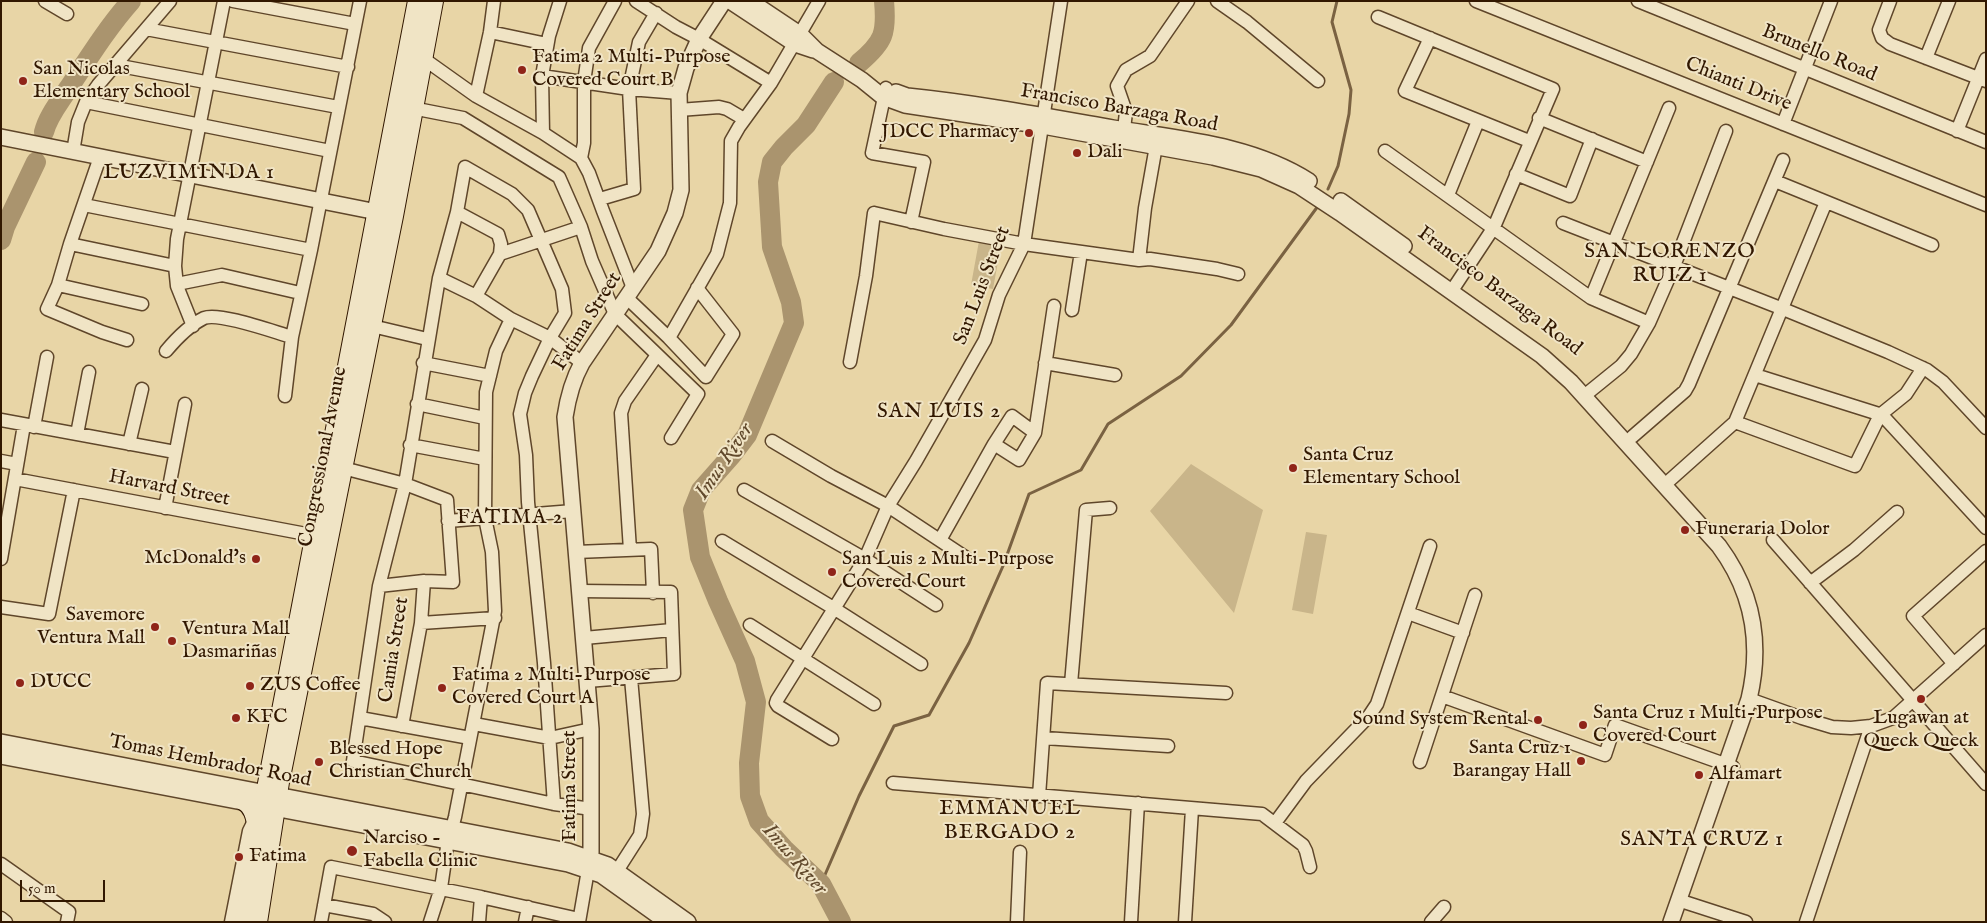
<!DOCTYPE html>
<meta charset="utf-8">
<style>
body{margin:0}
#map{position:relative;width:1987px;height:923px;overflow:hidden;background:#e8d5a6;font-family:"IM FELL English",serif}
canvas{display:block}
.frame{position:absolute;inset:0;border:2px solid #311700;pointer-events:none}
.scale{position:absolute;left:20px;top:880px;width:85px;height:22px;box-sizing:border-box;border:2px solid #311700;border-top:0;padding-left:6px;font-size:15px;line-height:18px;white-space:nowrap;color:#311700;-webkit-text-stroke:4px #f0e4c5;paint-order:stroke}
</style>
<div id="map">
<canvas width="1987" height="923"></canvas>
<div class="frame"></div>
<div class="scale">50 m</div>
</div>
<script>
const ctx = document.querySelector('canvas').getContext('2d');
ctx.lineJoin = 'round';
function fill(path, color) {
  ctx.fillStyle = color;
  ctx.fill(path, 'evenodd');
}
function trace(path, color, width, dash) {
  ctx.strokeStyle = color;
  ctx.lineWidth = width;
  ctx.lineCap = dash ? 'butt' : 'round';
  ctx.setLineDash(dash || []);
  ctx.stroke(path);
}
function write(font, color, halo, rows, align = 'center') {
  ctx.font = font + ' "IM FELL English",serif';
  ctx.lineWidth = 4;
  ctx.setLineDash([]);
  ctx.textBaseline = 'middle';
  ctx.strokeStyle = halo;
  ctx.fillStyle = color;
  for (const [text, x, y, turn = 0] of rows) {
    ctx.save();
    ctx.translate(x, y);
    ctx.rotate((+turn || 0) * Math.PI / 180);
    ctx.textAlign = isNaN(turn) ? turn : align;
    if (halo) ctx.strokeText(text, 0, 0);
    ctx.fillText(text, 0, 0);
    ctx.restore();
  }
}
const green = new Path2D(`
 M979 241 1001 245 993 289 971 285Z
 M1191 464 1263 510 1234 613 1150 511Z
 M1306 532 1327 535 1313 614 1292 610Z`);
const stream = new Path2D(`
 M1328 189 1338 166 1349 114 1351 90 1332 22 1337 1
 M821 884 859 796 894 726 929 715 969 643 1003 566 1029 494 1081 470 1108 424 1181 376 1231 325 1318 206`);
const river = new Path2D(`
 M859 63C884 42 887 33 884 1
 M834 82 806 125 784 147 772 162 768 182 772 247 791 302 794 323 747 435 731 456 701 490 693 510 700 557 718 601 745 661 756 702 749 763 750 796 759 821 784 849 821 884 841 922
 M44 132C48 116 59 103 68 89 88 59 107 28 131 1
 M1 240 5 227 36 162`);
const minor = new Path2D(`
 M45 1 67 14
 M233 1 355 24
 M615 1 589 48 584 82V143L581 158 589 173 603 211 633 288
 M636 1 676 27 699 39 771 83
 M1217 1 1247 22 1318 81
 M1476 1 1986 205
 M1638 1 1986 142
 M1890 1 1879 30 1882 38 1890 44 1986 81
 M1378 17 1553 89 1494 227 1451 292
 M146 29 348 67
 M490 32 547 44
 M1430 38 1405 91 1529 141
 M1926 58 1949 1
 M424 59 476 96 543 133 581 158
 M115 65 338 107
 M542 76 629 89 679 93
 M886 88 872 153 924 162 911 222
 M476 96 490 32 494 1
 M86 102 330 151
 M407 107 463 118 559 177 581 227 592 261 615 314 698 394 671 438
 M679 110 719 107 727 109 744 119
 M1539 118 1647 162
 M1783 124 1831 1
 M1957 131 1986 59
 M543 133 542 76 549 36 560 1
 M1123 138 1126 112 1117 86 1126 70 1150 56 1188 1
 M1385 151 1591 298 1649 323
 M73 152 78 122 86 102 98 85 170 1
 M100 157 70 244 58 285 47 309 102 332 127 340
 M1516 174 1570 196 1592 139
 M1775 181 1932 245
 M1448 195 1478 121
 M600 199 634 189 629 89 639 42 656 13
 M84 205 311 250
 M457 212 498 234 501 244 500 254 476 296
 M1563 223 1783 309 1888 352 1927 370 1943 382 1986 428
 M70 244 175 266
 M500 254 581 227
 M1139 260 1145 208 1156 146
 M439 278 476 296 511 319 550 338 582 363
 M177 284 222 275 300 293
 M58 285 142 304
 M627 298 669 338 706 377 733 334 697 288
 M1591 298 1669 108
 M1072 310 1081 252
 M193 326 177 286 175 266 177 239 224 1
 M372 326 427 339
 M669 338 717 254 730 203 731 141 739 127 771 83 819 1
 M166 351C176 339 190 325 204 318 220 312 274 332 292 337
 M850 362 866 276 874 213 944 229 1024 244 1139 260 1150 259 1217 269 1238 274
 M423 363 490 376
 M1045 363 1115 375
 M1755 375 1882 415 1986 528
 M285 396 292 337 311 250 360 1
 M1584 396 1621 366 1631 354 1649 323 1674 266 1726 131
 M417 404 485 418
 M1 420 175 452
 M1735 422 1855 466 1880 415 1906 394 1923 368
 M34 427 47 357
 M77 434 89 372
 M1632 437 1685 391 1689 384 1783 160
 M772 441 831 476 888 506 965 557
 M129 444 142 389
 M994 444 1019 460 1035 433 1054 306
 M410 445 485 459
 M1 461 17 464
 M343 468 405 484 447 500 453 582 424 581 379 586
 M15 479 322 537
 M1670 480 1735 422 1826 202
 M744 490 865 559 936 605
 M165 508 185 404
 M448 521 573 511
 M940 540 994 444 1012 416 1035 433
 M1773 540 1986 784
 M722 541 835 609 921 664
 M630 550 621 413 625 401 657 355
 M576 552 651 549 653 593
 M1 559 24 425
 M1810 583 1854 550 1897 512
 M580 591 671 592 674 674 587 681
 M1 607 49 614 74 490
 M1408 613 1463 633
 M421 623 495 618
 M750 625 874 704
 M584 638 672 630
 M1954 664 1913 616 1986 551
 M1071 684 1086 510 1110 508
 M1442 696 1605 755 1615 725 1733 767
 M1749 699 1802 718 1832 727 1851 728 1871 726 1893 718 1986 635
 M360 718 470 738
 M474 724 550 738 591 729
 M402 726 421 623 424 581
 M1044 738 1168 746
 M832 739 778 706 776 703 777 700 865 559 888 506 916 461 985 340 999 295 1024 244 1061 1
 M1420 762 1475 595
 M893 783 1262 814 1303 845 1306 851 1310 867
 M1039 796 1047 683 1226 693
 M554 804 544 663 528 502 526 455 520 414 525 393 532 376 550 338 565 313 562 289 528 210 512 194 465 167 457 212 439 278 405 484 379 586 353 761 554 804 592 809
 M1275 823 1306 781 1369 716 1377 704 1430 546
 M1 864 69 912 67 922
 M617 871 640 835 643 814 631 678
 M1678 900 1746 922
 M324 905 373 914 385 922
 M1 918 6 922
 M231 922 249 831 257 815
 M321 922 331 867 481 897 579 919
 M430 922 441 888 447 847 455 817 495 611 492 552 485 518 486 392 496 351 511 319
 M479 922 481 897
 M525 922 528 907
 M579 922 588 870
 M1017 922 1020 852
 M1131 922 1138 803
 M1185 922 1192 809
 M1431 922 1444 907
 M1806 922 1871 726`);
const tertiary = new Path2D(`
 M730 1 795 44 813 50
 M750 1 801 35 817 51 862 80 883 97 905 105 1043 126 1213 157 1261 169 1299 186 1340 213 1542 356 1571 382 1719 546C1753 592 1762 644 1749 699L1671 922
 M896 92 907 96C976 103 1045 116 1113 128 1179 139 1251 144 1309 181
 M1 137 387 214
 M1341 201 1404 246
 M1 742 568 851 608 865 688 922
 M1 756 568 864 601 875 667 922
 M588 870 591 858V729L565 417C568 397 572 381 582 363L658 251 675 213 681 190 679 93 686 68 699 39 724 1`);
const secondary = new Path2D(`
 M243 801C253 806 255 817 257 828
 M244 922 261 815 417 1
 M258 922 280 782 394 216 434 1`);
const markers = [
 [522,70,5,"#8f2418"],
 [23,81,5,"#8f2418"],
 [1029,133,5,"#8f2418"],
 [1077,153,5,"#8f2418"],
 [1293,468,5,"#8f2418"],
 [1685,530,5,"#8f2418"],
 [256,559,5,"#8f2418"],
 [832,572,5,"#8f2418"],
 [155,627,5,"#8f2418"],
 [172,641,5,"#8f2418"],
 [20,683,5,"#8f2418"],
 [250,686,5,"#8f2418"],
 [442,688,5,"#8f2418"],
 [1921,699,5,"#8f2418"],
 [236,718,5,"#8f2418"],
 [1538,720,5,"#8f2418"],
 [1583,725,5,"#8f2418"],
 [1581,761,5,"#8f2418"],
 [319,762,5,"#8f2418"],
 [1699,775,5,"#8f2418"],
 [352,851,6,"#8f2418"],
 [239,857,5,"#8f2418"]
];
const streetNames = [
 ["Brunello Road",1819,54,22],
 ["Chianti Drive",1738,85,22],
 ["Francisco Barzaga Road",1119,109,10],
 ["San Luis Street",983,286,-69],
 ["Francisco Barzaga Road",1499,292,37],
 ["Fatima Street",588,322,-58],
 ["Congressional Avenue",324,457,-79],
 ["Harvard Street",169,489,11],
 ["Camia Street",395,650,-81],
 ["Tomas Hembrador Road",210,762,11],
 ["Fatima Street",571,786,-90]
];
const poiNames = [
 ["Fatima 2 Multi-Purpose",532,58],
 ["Covered Court B",532,81],
 ["San Nicolas",33,70],
 ["Elementary School",33,93],
 ["JDCC Pharmacy",1019,133,"right"],
 ["Dali",1087,153],
 ["Santa Cruz",1303,456],
 ["Elementary School",1303,479],
 ["Funeraria Dolor",1695,530],
 ["McDonald's",246,559,"right"],
 ["San Luis 2 Multi-Purpose",842,560],
 ["Covered Court",842,583],
 ["Savemore",145,616,"right"],
 ["Ventura Mall",145,639,"right"],
 ["Ventura Mall",182,630],
 ["Dasmariñas",182,653],
 ["Fatima 2 Multi-Purpose",452,676],
 ["Covered Court A",452,699],
 ["DUCC",30,683],
 ["ZUS Coffee",260,686],
 ["Santa Cruz 1 Multi-Purpose",1593,714],
 ["Covered Court",1593,737],
 ["KFC",246,718],
 ["Lugawan at",1921,719,"center"],
 ["Queck Queck",1921,742,"center"],
 ["Sound System Rental",1528,720,"right"],
 ["Santa Cruz 1",1571,749,"right"],
 ["Barangay Hall",1571,772,"right"],
 ["Blessed Hope",329,750],
 ["Christian Church",329,773],
 ["Alfamart",1709,775],
 ["Narciso -",363,839],
 ["Fabella Clinic",363,862],
 ["Fatima",249,857]
];
const neighbourhoodNames = [
 ["LUZVIMINDA 1",189,174],
 ["SAN LORENZO",1670,253],
 ["RUIZ 1",1670,277],
 ["SAN LUIS 2",939,413],
 ["FATIMA 2",510,519],
 ["EMMANUEL",1010,810],
 ["BERGADO 2",1010,834],
 ["SANTA CRUZ 1",1702,841]
];
const waterNames = [
 ["Imus River",725,462,-56],
 ["Imus River",794,860,49]
];
fill(green, '#c9b58a');
trace(stream, '#7a6242', 3);
trace(river, '#aa946e', 20);
trace(minor, '#5f462a', 15);
trace(tertiary, '#5f462a', 18);
trace(secondary, '#311700', 20);
trace(minor, '#f0e4c5', 12);
trace(tertiary, '#f0e4c5', 15);
trace(secondary, '#f0e4c5', 18);
for (const [x, y, r, color] of markers) {
  const dot = new Path2D();
  dot.arc(x, y, r, 0, 2 * Math.PI);
  ctx.fillStyle = color;
  ctx.fill(dot);
  trace(dot, '#f0e4c5', 2);
}
write('20px', '#311700', '#f0e4c5', streetNames);
write('20px', '#311700', '#f0e4c5', poiNames, 'left');
ctx.letterSpacing = '1px';
write('21px', '#311700', '#f0e4c5', neighbourhoodNames);
ctx.letterSpacing = '0px';
write('italic 21px', '#61492c', '#f0e4c5', waterNames);
</script>
